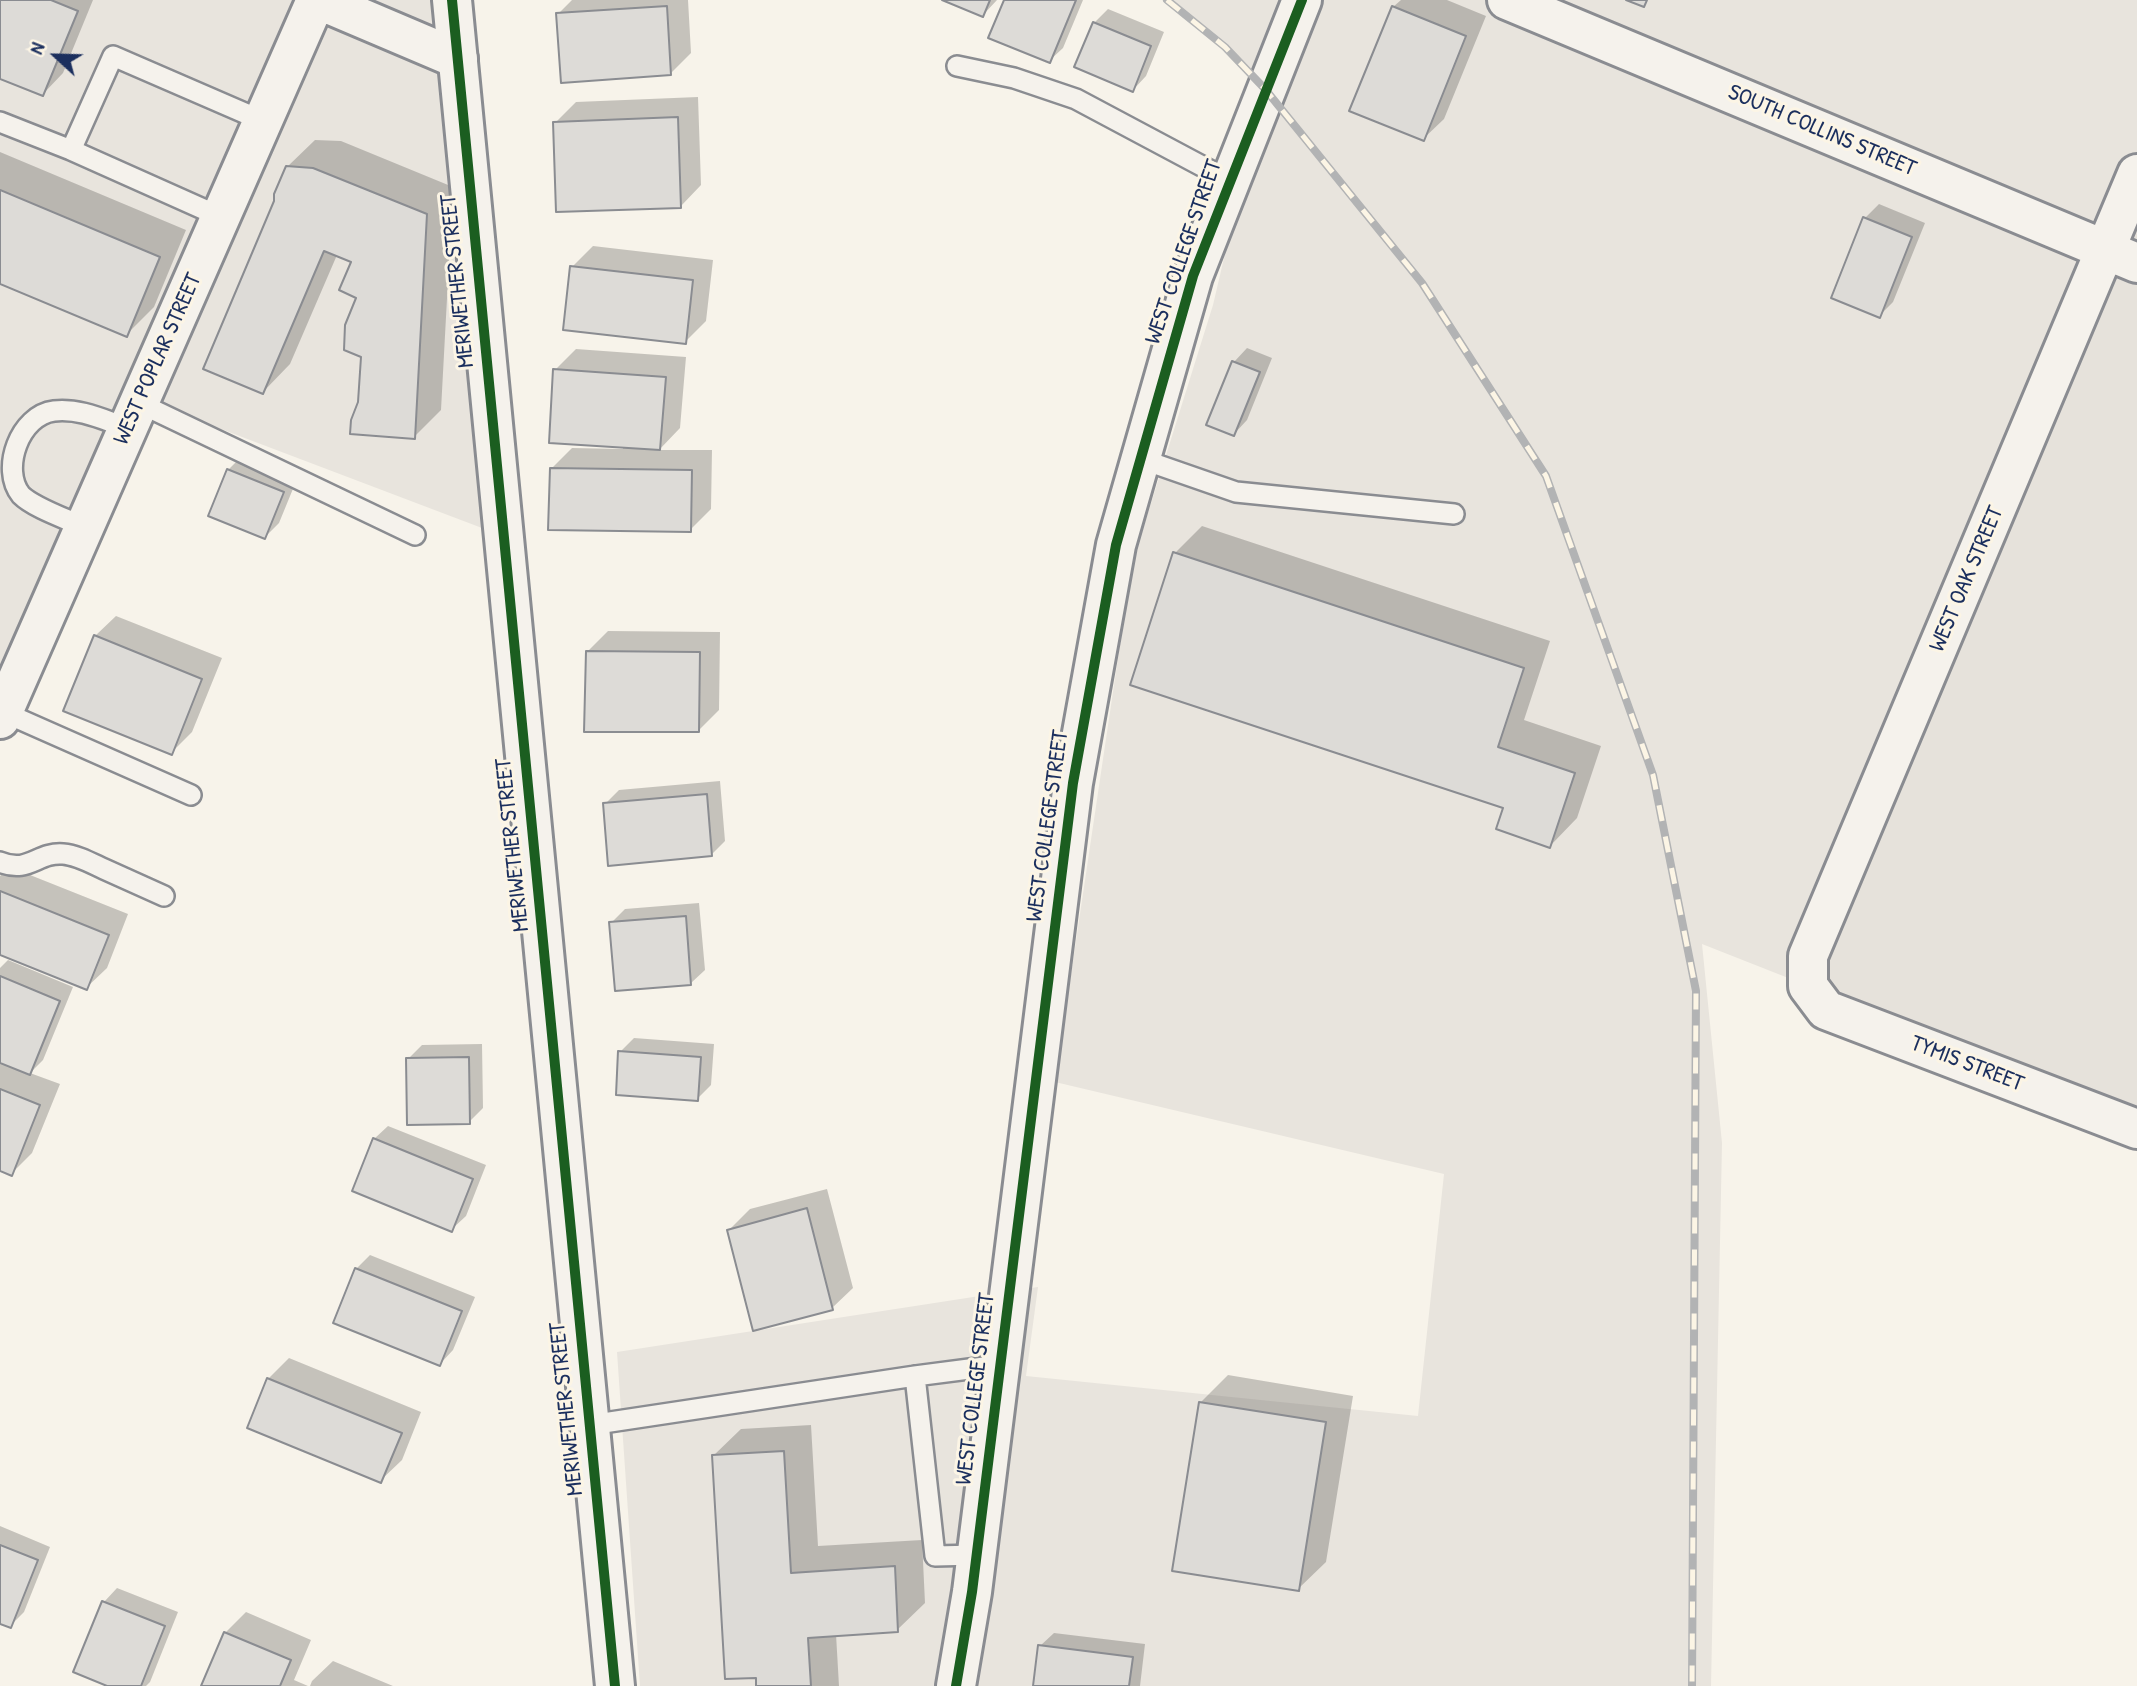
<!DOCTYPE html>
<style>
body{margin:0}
#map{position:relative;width:2137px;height:1686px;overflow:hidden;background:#f7f3ea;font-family:"Patrick Hand",sans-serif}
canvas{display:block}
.north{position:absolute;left:21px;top:21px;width:70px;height:70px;-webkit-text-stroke:5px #fcf5e5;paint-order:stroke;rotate:292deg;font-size:19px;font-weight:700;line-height:28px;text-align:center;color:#1b2f5e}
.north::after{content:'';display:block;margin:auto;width:24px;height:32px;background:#1b2f5e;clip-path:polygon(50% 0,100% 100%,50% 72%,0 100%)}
</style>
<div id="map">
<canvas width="2137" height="1686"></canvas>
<div class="north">N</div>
</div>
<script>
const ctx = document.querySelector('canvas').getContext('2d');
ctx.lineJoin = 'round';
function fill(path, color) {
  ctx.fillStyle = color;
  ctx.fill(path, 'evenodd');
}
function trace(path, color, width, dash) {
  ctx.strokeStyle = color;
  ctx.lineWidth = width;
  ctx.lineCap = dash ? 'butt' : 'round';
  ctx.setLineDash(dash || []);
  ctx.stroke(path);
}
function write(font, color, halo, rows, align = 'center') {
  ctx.font = font + ' "Patrick Hand",sans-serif';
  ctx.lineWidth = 6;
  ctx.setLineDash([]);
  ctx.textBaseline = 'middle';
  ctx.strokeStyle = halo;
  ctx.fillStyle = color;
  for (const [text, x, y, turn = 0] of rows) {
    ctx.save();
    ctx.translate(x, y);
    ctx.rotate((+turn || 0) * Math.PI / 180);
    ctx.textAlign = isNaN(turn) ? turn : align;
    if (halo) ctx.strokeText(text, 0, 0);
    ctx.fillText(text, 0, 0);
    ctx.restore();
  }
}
const built = new Path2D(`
 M0 0H458L467 67 482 528 142 399 0 717Z
 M1170 0H2137V173L1806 985 1702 944 1722 1143 1711 1686H640L617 1352 1038 1287 1026 1376 1418 1416 1444 1174 1055 1082 1132 564 1213 305 1265 83Z`);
const green = new Path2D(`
 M2137 173V1116L1806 985Z`);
const shadow = new Path2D(`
 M0 0H93L63 73 43 94 0 77Z
 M572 0H688L691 53 670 74 558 14Z
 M946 0H997L983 15Z
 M1006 0H1083L1063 48 1049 61Z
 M1401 0H1447L1486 16 1444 119 1423 139 1393 7Z
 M1108 9 1164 32 1146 76 1133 90 1076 66 1094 23Z
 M698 97 701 185 681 206 555 123 576 102Z
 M315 140 341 141 453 187 441 410 414 437 360 402 363 356 359 297 353 261 337 255 290 364 263 392 275 201 287 167Z
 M0 152 186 230 154 307 126 335 0 282Z
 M1879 204 1925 223 1893 302 1879 316 1833 297 1865 218Z
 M593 246 713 260 706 321 685 342 572 267Z
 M1247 348 1272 358 1247 420 1234 434V362Z
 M576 349 686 357 680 428 659 450H712L711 509 690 530 551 469 572 448 623 449V446L555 370Z
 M242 456 297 479 279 523 265 537 228 470Z
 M1202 526 1550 641 1524 720 1601 746 1577 818 1550 846 1505 807 1175 553Z
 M116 616 222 658 192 732 171 753 95 636Z
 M608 631 720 632 719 710 698 731 587 652Z
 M720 781 725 841 711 855 605 804 619 790Z
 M10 867 128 914 107 968 86 988 0 953V876Z
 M699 903 705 970 691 983 611 923 625 909Z
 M8 960 73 987 43 1060 30 1073 60 1084 32 1153 11 1174 0 1169V968Z
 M634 1038 714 1044 711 1085 697 1099 620 1052Z
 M482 1044 483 1108 469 1122 408 1059 422 1045Z
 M388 1126 486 1165 466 1216 452 1229 374 1139Z
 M827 1189 853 1288 832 1308 729 1230 750 1209Z
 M370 1255 475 1297 453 1350 440 1364 356 1269Z
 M289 1358 421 1412 402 1460 381 1480 268 1379Z
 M1228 1375 1353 1396 1326 1562 1298 1589 1201 1402Z
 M811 1425 818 1546 922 1540 925 1603 897 1630 836 1634 839 1686H758L713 1456 741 1429Z
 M0 1526 50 1547 24 1612 10 1626 0 1622Z
 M117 1588 178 1612 150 1682 146 1686H112L104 1602Z
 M246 1612 311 1640 294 1680 308 1686H203L225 1633Z
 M1054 1633 1145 1644 1140 1686H1035L1040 1646Z
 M333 1661 393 1686H310L312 1681Z`);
const building = new Path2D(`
 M0 0H51L78 11 43 96 0 79Z
 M942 0H990L983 17Z
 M1004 0H1076L1050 63 988 38Z
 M1626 0H1647L1644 7Z
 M667 6 671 75 561 83 556 13Z
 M1392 6 1466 36 1424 141 1349 111Z
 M1093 22 1151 46 1133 92 1074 67Z
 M678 117 681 208 556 212 553 122Z
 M286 166 313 168 427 214 415 439 350 434 351 420 358 402 361 357 344 350 345 325 356 298 339 290 351 262 324 251 263 394 203 369 274 201V194Z
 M0 190 160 257 127 337 0 284Z
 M1863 217 1912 237 1880 318 1831 298Z
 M570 266 693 280 686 344 563 330Z
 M1232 361 1260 372 1234 436 1206 425Z
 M553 369 666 377 660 450 549 443Z
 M550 468 692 470 691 532 548 530Z
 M227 469 284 492 265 539 208 516Z
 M1173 552 1524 668 1498 747 1575 773 1550 848 1496 829 1503 808 1130 685Z
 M94 635 202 679 172 755 63 711Z
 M586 651 700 652 699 732H584Z
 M707 794 712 856 608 866 603 803Z
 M0 891 109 935 87 990 0 955Z
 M686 916 691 985 615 991 609 922Z
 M0 976 60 1001 30 1075 0 1063Z
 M618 1051 701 1057 698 1101 616 1095Z
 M469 1057 470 1124 407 1125 406 1058Z
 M0 1089 40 1105 12 1176 0 1171Z
 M373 1138 473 1179 452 1232 352 1191Z
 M807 1208 833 1310 753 1331 727 1230Z
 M355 1268 462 1311 440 1366 333 1323Z
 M267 1378 402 1433 381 1483 247 1428Z
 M1199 1402 1326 1422 1299 1591 1172 1571Z
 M784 1451 791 1573 895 1566 898 1632 808 1638 811 1686H756V1678L725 1679 712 1455Z
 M0 1545 38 1560 11 1628 0 1624Z
 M102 1601 165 1626 141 1686H107L73 1672Z
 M224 1632 291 1660 280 1686H201Z
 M1038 1645 1133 1657 1129 1686H1033Z`);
const lane = new Path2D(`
 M957 66 1014 78 1076 99 1230 181
 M0 122 71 150
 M221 217 71 150 113 56 263 121
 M139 403 415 535
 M1141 459 1236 492 1454 514
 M84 527C67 519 34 508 21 495 0 469 20 415 54 411 80 408 104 420 128 428
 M3 712 191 795
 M0 862C29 874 37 852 63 854 77 855 91 863 104 869 124 878 144 887 164 896
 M915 1376 935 1556 977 1555
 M590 1425 915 1376 1000 1365`);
const street = new Path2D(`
 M319 0 458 59
 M1507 0 2137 263
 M2137 174 1808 956V986L1826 1010 2137 1129
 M0 719 316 0
 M956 1686 972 1592 1073 783 1116 545 1193 276 1302 0`);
const secondary = new Path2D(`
 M452 0 615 1686`);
const rail = new Path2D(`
 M1167 0 1225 47 1265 89 1422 283 1546 476 1653 775 1696 991 1692 1686`);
const cycleway = new Path2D(`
 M452 0 615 1686
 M956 1686 972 1592 1073 783 1116 545 1193 276 1302 0`);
const streetNames = [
 ["SOUTH COLLINS STREET",1822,131,23],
 ["WEST COLLEGE STREET",1184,252,-71],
 ["MERIWETHER STREET",458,281,-96],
 ["WEST POPLAR STREET",158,359,-66],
 ["WEST OAK STREET",1967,579,-67],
 ["WEST COLLEGE STREET",1048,826,-82],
 ["MERIWETHER STREET",513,845,-96],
 ["TYMIS STREET",1967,1064,21],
 ["WEST COLLEGE STREET",976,1389,-83],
 ["MERIWETHER STREET",567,1409,-96]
];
fill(built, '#e8e4dd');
fill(green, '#e6e2db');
fill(shadow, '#0003');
fill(building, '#dddbd7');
trace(building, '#8a8c91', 2);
trace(lane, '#8a8c91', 24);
trace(street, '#8a8c91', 44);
trace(secondary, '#8a8c91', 44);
trace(lane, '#f5f2ec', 19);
trace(street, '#f5f2ec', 38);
trace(secondary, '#f5f2ec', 38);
trace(rail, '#b2b3b4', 8);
trace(rail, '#fcf5e5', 5, [16]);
trace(cycleway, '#1b5e20', 10);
write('23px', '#1b2f5e', '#fcf5e5', streetNames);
</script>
